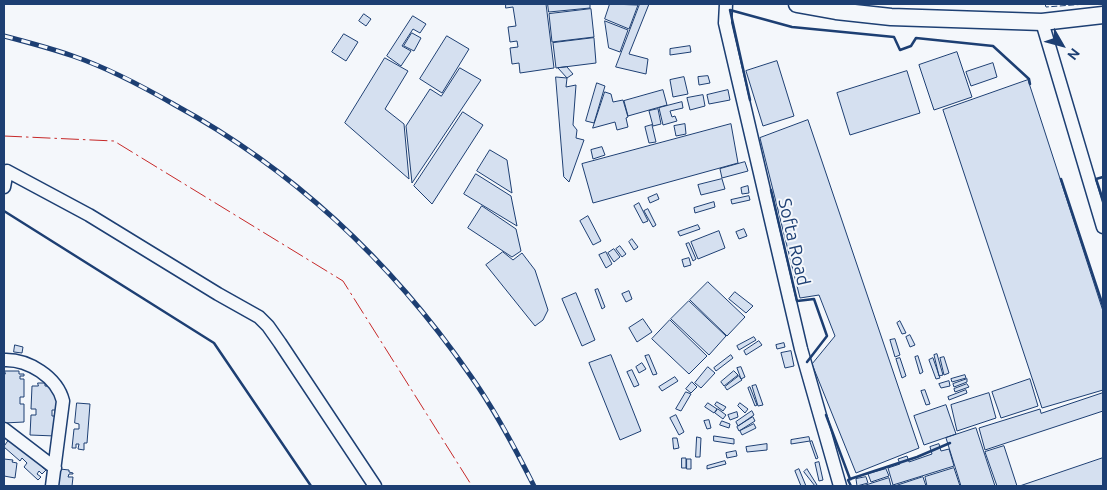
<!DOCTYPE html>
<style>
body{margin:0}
#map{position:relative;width:1107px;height:490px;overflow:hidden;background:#f4f7fb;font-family:Ubuntu,sans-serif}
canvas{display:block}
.frame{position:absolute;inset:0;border:5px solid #1d3f73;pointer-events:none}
.north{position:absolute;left:1037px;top:20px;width:50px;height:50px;-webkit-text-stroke:4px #f4f7fb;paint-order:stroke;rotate:128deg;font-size:14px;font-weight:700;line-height:20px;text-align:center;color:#1d3f73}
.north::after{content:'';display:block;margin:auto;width:18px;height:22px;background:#1d3f73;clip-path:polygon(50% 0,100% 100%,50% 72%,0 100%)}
</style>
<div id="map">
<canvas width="1107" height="490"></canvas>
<div class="frame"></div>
<div class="north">N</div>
</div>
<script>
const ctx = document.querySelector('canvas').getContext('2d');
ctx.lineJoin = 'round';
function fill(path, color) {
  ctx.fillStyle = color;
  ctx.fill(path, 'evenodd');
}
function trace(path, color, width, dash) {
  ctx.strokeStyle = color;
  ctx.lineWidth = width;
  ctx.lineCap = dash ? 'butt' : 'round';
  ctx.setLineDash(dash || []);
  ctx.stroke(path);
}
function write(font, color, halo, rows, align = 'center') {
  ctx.font = font + ' Ubuntu,sans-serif';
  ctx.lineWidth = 4;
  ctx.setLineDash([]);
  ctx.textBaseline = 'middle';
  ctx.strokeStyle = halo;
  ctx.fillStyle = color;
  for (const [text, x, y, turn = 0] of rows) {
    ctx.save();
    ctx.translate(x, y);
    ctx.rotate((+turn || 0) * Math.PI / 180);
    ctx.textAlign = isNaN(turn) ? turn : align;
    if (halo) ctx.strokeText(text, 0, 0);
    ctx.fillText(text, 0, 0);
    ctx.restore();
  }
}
const building = new Path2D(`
 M506 4H546L554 68 520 73 519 63 512 64 510 48 518 47 517 41 510 42 508 27 516 26 513 7 506 8Z
 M548 4H590V8L549 12Z
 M610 4 638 5 629 29 605 19Z
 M640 4H649L629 54 648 59 646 74 616 67Z
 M591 9 594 37 552 42 549 14Z
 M364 14 371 19 366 26 359 21Z
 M413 16 426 24 420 33 413 29 402 46 411 51 401 66 387 56Z
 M605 21 628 30 620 52 609 48Z
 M412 33 421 38 414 51 404 46Z
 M344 34 358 42 346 61 332 52Z
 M447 36 469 49 442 93 420 79Z
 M594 38 596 63 556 68 553 43Z
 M690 46 691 52 670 55V49Z
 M957 52 972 97 934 110 919 65Z
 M385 58 408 71 385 109 404 124 409 179 345 123Z
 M777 61 794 116 763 126 746 71Z
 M993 63 997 77 971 86 966 72Z
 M567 67 573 74 567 78 558 68Z
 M460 68 481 80 412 183 406 126 430 89 441 96Z
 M907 71 920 113 850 135 837 93Z
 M708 76 710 83 699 85 698 77Z
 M556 77 567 78 566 87 576 85 573 125 577 130 576 138 584 140 569 182 564 177Z
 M684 77 688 94 673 97 670 80Z
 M1028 80 1103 311V390L1042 408 943 110Z
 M597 83 605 86 594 123 586 121Z
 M663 90 667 105 628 116 624 101Z
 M728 90 730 100 709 104 707 95Z
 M605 92 611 94 613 102 623 100 628 117 626 118 628 127 617 130 615 122 593 128Z
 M703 95 705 106 690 110 687 98Z
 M682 102 683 108 670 111 672 117 675 116 677 121 663 125 659 108Z
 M658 109 661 124 653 126 649 111Z
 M463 112 483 125 432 204 414 186Z
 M808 120 919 448 856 473 812 364 835 336 819 295 800 298 760 138Z
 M685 124 686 134 676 136 674 126Z
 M731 124 738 163 593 203 582 164Z
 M652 125 656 142 649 143 645 127Z
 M602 147 605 155 593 159 591 150Z
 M490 150 507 160 512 193 477 171Z
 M745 162 748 171 722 178 720 169Z
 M476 174 511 196 517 226 464 194Z
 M722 179 725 189 701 195 698 185Z
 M748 186 749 193 742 194 741 188Z
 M657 194 659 199 650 203 648 198Z
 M749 196 750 200 732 204 731 200Z
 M714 202 715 207 695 213 694 208Z
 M639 203 648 221 643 223 634 206Z
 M482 206 516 229 521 251 512 257 468 228Z
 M648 209 656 225 653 227 644 211Z
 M588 216 601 241 593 245 580 221Z
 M698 225 700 229 680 236 678 232Z
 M744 229 747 236 739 239 736 232Z
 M719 231 725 248 698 259 691 242Z
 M632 239 638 247 634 250 629 242Z
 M689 243 696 259 693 261 686 244Z
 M620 246 626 254 622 257 616 249Z
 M614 249 620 257 614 262 608 253Z
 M503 252 513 260 522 253 535 270 548 310 543 320 535 326 486 265Z
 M606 252 612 264 606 268 599 255Z
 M689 258 691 265 684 267 682 260Z
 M708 282 745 317 727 336 690 300Z
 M598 289 605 307 602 309 595 290Z
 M629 291 632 299 626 302 622 294Z
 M735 292 753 306 746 313 729 299Z
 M576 293 595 340 582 346 562 299Z
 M689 301 726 336 709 355 671 319Z
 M643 319 652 332 637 342 629 328Z
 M670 320 707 356 689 374 652 339Z
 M900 321 906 333 902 334 897 323Z
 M910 335 915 345 910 347 906 337Z
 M754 337 756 340 739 350 737 346Z
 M895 339 900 355 895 357 890 340Z
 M759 341 762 345 746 355 744 351Z
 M784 343 785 347 777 349 776 345Z
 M15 345 23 347 22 353 14 352Z
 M791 351 794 366 785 368 781 353Z
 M937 354 943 375 939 376 934 355Z
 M611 355 641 431 620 440 589 363Z
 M649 355 657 374 653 375 645 356Z
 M731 355 733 358 716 371 714 368Z
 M918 356 923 372 920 374 915 357Z
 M944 357 949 373 944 375 940 358Z
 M900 358 906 376 902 378 896 359Z
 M933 358 940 378 936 379 929 360Z
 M642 363 646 369 639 373 636 367Z
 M708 367 715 373 701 388 695 383Z
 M741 367 745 377 741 379 737 368Z
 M632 370 639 385 634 387 627 372Z
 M5 371H19V374H24V376H20V379H24V397H20V404H24V422L4 423V374H5Z
 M734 371 738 375 724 386 721 382Z
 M965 375 966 378 952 382 951 379Z
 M739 376 742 380 727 390 725 387Z
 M675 377 678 381 662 391 659 387Z
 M967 379V382L954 387 953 384Z
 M1030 379 1038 406 1001 418 992 392Z
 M949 381 950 386 941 388 939 384Z
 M692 382 697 387 691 393 686 389Z
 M38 383H45V386L57 387V410H52V416H56L55 436 30 435 31 415H36V409H31L32 386H38Z
 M967 384 969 387 955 392 954 389Z
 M756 385 763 405 758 406 752 386Z
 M750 387 757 405 755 406 748 388Z
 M925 390 930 404 926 405 921 391Z
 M966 390 967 393 949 400 948 397Z
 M686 392 691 394 681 411 676 409Z
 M989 393 996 418 957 431 951 405Z
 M1103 393V411L985 450 979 428 1040 409 1041 413Z
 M717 402 726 407 723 411 715 405Z
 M77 403 90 404 87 443H84V450L78 449 79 444H76V448H72L74 429H79V424L75 423Z
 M708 403 717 409 714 413 705 407Z
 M740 403 748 409 745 413 738 406Z
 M946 405 956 434 924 445 914 416Z
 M718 409 726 415 723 419 715 413Z
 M752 411 754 415 738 426 736 422Z
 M737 412 738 417 730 420 728 415Z
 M676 415 684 432 679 435 670 418Z
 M753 417 755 421 739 431 737 427Z
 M709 420 711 428 707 429 704 421Z
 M722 421 730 424 729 428 720 425Z
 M754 424 756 428 742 435 740 431Z
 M976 428 995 486H961L946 438Z
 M714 436 734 439V444L714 441Z
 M11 437 43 465 42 467 46 470 42 474 39 471 37 474 41 477 38 480 24 467 27 463 22 458 20 461 4 447Z
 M697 437 701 438 700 457H696Z
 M809 437 810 441 791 444V440Z
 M673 438H677L679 448 674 449Z
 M812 441 818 458 816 459 810 442Z
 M767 444V450L747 452 746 447Z
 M939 444 941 451 949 449 954 466 893 485 888 468 900 464 898 459 907 456 909 462 932 454 930 447Z
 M1004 446 1017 486H997L985 452Z
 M736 451 737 456 727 458 726 453Z
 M682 458H686V468H682Z
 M1103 458V486H1020Z
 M4 459 13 460 12 462 17 463 15 478 4 476Z
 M687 459H691V469H687Z
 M725 461 726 464 707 469V466Z
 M819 462 823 480 819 481 815 463Z
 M954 468 960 486H927L925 477Z
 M60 469 69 470V472L73 473V474H69L68 477H73L72 486H58Z
 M799 469 806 486H801L795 471Z
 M807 469 817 485 815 486 804 472Z
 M886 469 889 476 871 482 868 474Z
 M866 477 868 483 857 486 856 479Z
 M923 477 926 486H895Z
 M889 478 891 486H863Z`);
const minor = new Path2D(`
 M726 4 725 23 801 349 840 486
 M1042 22 1103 227
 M4 187 7 171 89 215 218 294 259 317 268 326 280 343 375 486
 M4 360C28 359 57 377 63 401L52 486
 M4 429 55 468`);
const major = new Path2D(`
 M797 4 836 11 891 17 1042 22 1103 15`);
const rail = new Path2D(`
 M4 36C27 42 50 48 73 56 108 68 142 86 175 105 294 170 393 264 470 375 495 410 515 448 534 486`);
const fence = new Path2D(`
 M1045 4 1046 7 1086 4`);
const wall = new Path2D(`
 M750 100 730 10 792 27 894 37 900 50 911 46 916 38 993 46 1029 79 1030 84
 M1103 177 1096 179 1103 200
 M1061 179 1103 306
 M771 190 797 301 814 299 827 336 807 362
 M4 211 214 343 311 486
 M826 415 850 479 917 457 950 443
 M851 486 848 480 851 479`);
const power = new Path2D(`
 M4 136 114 141 343 281 472 486`);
const streetNames = [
 ["Softa Road",794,242,77]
];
fill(building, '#d5e0f0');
trace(building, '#1d3f73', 1);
trace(minor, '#1d3f73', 15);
trace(major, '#1d3f73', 19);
trace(minor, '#f4f7fb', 12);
trace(major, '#f4f7fb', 16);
trace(rail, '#1d3f73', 5);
trace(rail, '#f4f7fb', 3, [9]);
trace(fence, '#1d3f73', 1, [6, 2.5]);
trace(wall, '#1d3f73', 2.5);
trace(power, '#c62828', 1, [18, 4, 2.5, 4]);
write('18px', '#1d3f73', '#f4f7fb', streetNames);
</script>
